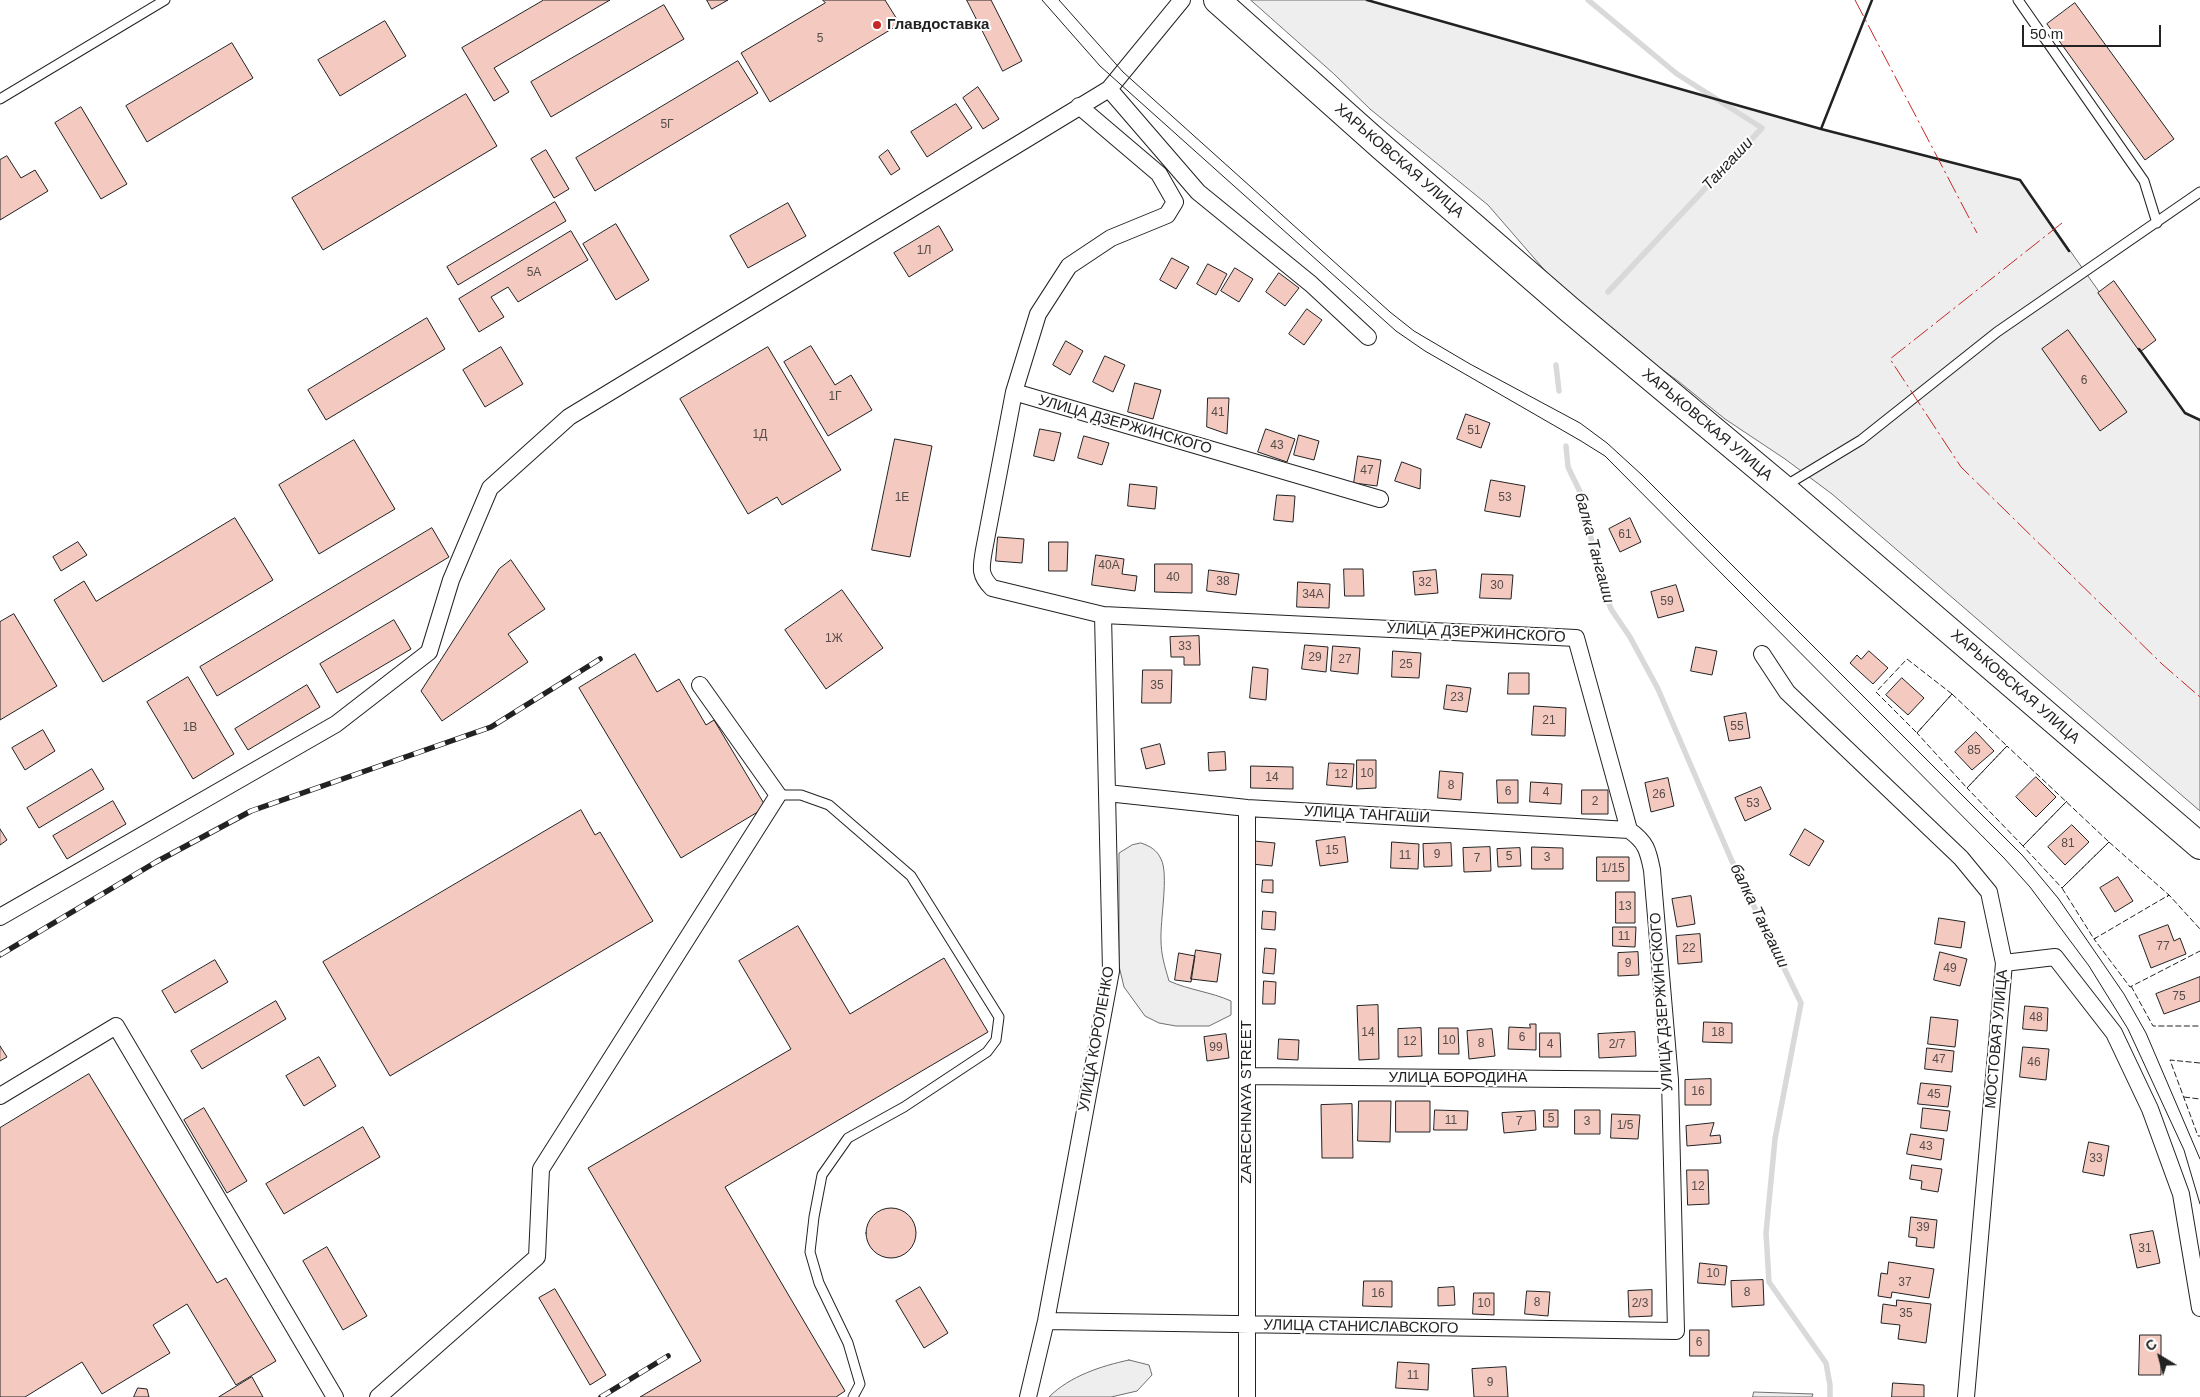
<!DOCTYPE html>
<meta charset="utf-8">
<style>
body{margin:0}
#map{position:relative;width:2200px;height:1397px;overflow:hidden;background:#fff;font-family:Arial,sans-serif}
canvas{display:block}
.north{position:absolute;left:2135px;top:1332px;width:50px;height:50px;-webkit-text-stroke:4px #fff;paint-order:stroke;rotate:323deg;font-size:14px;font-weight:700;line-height:20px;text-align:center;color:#222}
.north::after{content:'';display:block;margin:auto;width:18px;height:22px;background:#222;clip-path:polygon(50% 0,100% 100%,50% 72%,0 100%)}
.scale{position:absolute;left:2022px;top:25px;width:139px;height:22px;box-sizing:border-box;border:2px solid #222;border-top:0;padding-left:6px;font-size:15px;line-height:18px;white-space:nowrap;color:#222;-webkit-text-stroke:4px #fff;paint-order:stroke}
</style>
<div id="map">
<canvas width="2200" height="1397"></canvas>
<div class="north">С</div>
<div class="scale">50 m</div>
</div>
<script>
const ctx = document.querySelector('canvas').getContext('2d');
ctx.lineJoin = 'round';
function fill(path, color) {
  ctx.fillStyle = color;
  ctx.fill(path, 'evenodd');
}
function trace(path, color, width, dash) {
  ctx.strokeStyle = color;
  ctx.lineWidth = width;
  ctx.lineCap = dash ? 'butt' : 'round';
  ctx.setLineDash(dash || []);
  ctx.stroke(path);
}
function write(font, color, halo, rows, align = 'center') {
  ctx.font = font + ' Arial,sans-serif';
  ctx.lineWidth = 4;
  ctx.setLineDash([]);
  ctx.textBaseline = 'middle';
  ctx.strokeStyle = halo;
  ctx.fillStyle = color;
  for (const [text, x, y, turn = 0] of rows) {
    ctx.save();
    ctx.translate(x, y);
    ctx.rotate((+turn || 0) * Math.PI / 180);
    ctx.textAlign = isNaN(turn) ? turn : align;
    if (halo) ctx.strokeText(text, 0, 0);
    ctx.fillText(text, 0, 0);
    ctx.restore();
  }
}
const green = new Path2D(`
 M1251 0H1367L1821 129 2020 180 2185 413 2200 420V811L1832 494 1785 459 1725 419 1678 381 1642 355 1554 281 1488 205 1370 109 1334 74Z
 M1141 843C1150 846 1157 850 1161 859 1169 874 1160 921 1161 940 1161 955 1165 967 1169 981 1189 990 1211 992 1231 1001V1015L1209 1026H1176L1159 1023 1145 1016 1124 987 1119 966V853L1132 845Z
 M1129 1360 1149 1365 1152 1375 1137 1391 1111 1397H1049C1070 1376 1101 1366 1129 1360Z
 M1754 1392 1813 1394 1812 1397H1753Z`);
const stream = new Path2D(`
 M1588 0 1677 74 1762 128 1608 292
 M1556 365 1559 391
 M1566 446 1568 467 1583 498 1598 573 1611 609 1630 637 1658 689 1731 859 1801 1003 1775 1139 1766 1233 1769 1282 1826 1363 1830 1385V1397`);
const building = new Path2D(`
 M544 0H610L494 68 509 92 494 101 462 48Z
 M707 0H728L712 9Z
 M823 0H885L900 24 770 102 741 53 825 3Z
 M967 0H991L1022 61 1003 71Z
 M2075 3 2174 139 2145 160 2047 24Z
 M664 5 684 39 551 117 531 82Z
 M385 21 406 56 340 96 318 60Z
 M232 43 253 78 147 142 126 106Z
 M738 61 758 93 595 191 576 158Z
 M978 87 999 119 983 129 963 98Z
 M466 94 497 146 323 250 292 198Z
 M956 104 972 128 927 157 911 132Z
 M81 107 127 184 101 199 55 123Z
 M546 150 569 189 554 198 531 159Z
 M888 150 900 169 891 175 879 157Z
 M7 156 21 178 35 170 48 191 0 220V160Z
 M555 202 566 221 458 285 447 267Z
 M788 203 806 236 748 268 730 236Z
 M616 224 649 280 616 300 583 244Z
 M939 226 953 250 909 277 894 253Z
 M571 231 588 260 518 302 508 287 491 297 504 317 479 332 459 299Z
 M1172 258 1189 267 1176 289 1160 280Z
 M1208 264 1227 274 1216 295 1197 284Z
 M1235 268 1253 279 1239 302 1221 291Z
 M1279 273 1299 288 1285 306 1266 292Z
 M2114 281 2156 340 2140 352 2098 293Z
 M1307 309 1322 320 1304 345 1289 334Z
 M427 318 445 349 326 420 308 390Z
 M2068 330 2127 412 2100 431 2042 349Z
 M1066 341 1083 351 1070 375 1053 365Z
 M811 346 835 385 851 375 872 410 828 436 784 362Z
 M501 347 523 384 485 407 463 370Z
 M768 347 841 470 782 505 777 497 748 514 680 399Z
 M1105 356 1125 365 1113 392 1093 382Z
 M1135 383 1161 390 1153 419 1128 412Z
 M1208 398H1229L1227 434 1207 427Z
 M1466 414 1490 423 1481 448 1457 439Z
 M1040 429 1061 433 1054 461 1034 456Z
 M1266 429 1295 439 1287 462 1258 452Z
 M1299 435 1319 441 1314 460 1294 455Z
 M1084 436 1109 443 1102 465 1078 458Z
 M895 439 932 446 910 557 872 550Z
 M354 440 395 509 319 554 279 485Z
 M1358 456 1381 460 1377 486 1354 483Z
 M1402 462 1421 469 1420 489 1395 481Z
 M1491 480 1525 486 1520 517 1485 511Z
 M1130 484 1157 487 1155 509 1128 506Z
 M1277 495 1295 496 1293 522 1274 520Z
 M235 518 273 580 103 682 54 600 84 581 96 601Z
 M1630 518 1641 542 1620 552 1609 529Z
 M432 528 449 557 217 696 200 667Z
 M998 537 1024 539 1022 563 996 561Z
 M78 542 87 555 61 571 53 557Z
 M1049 542H1068L1067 571H1049Z
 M1096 555 1124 559 1122 574 1137 576 1135 591 1092 585Z
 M511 560 545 609 508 634 528 662 442 721 421 691 499 569Z
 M1155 564H1192V593L1155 592Z
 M1344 569H1363L1364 596H1345Z
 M1209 570 1239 574 1236 595 1207 591Z
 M1436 570 1438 593 1415 595 1413 572Z
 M1482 574 1513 575 1511 599 1480 598Z
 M1298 582 1330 584 1329 608 1297 607Z
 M1676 585 1684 611 1658 618 1651 592Z
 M842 590 883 648 826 689 785 630Z
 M14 614 57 686 0 720V622Z
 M394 620 411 649 337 693 320 664Z
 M1199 636 1200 665H1184V657H1171L1170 637Z
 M1305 645 1328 647 1326 672 1302 669Z
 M1333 646 1360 648 1358 674 1331 671Z
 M1696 647 1717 651 1712 675 1691 671Z
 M1393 651 1421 653 1419 678 1392 677Z
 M1869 651 1888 668 1873 684 1850 663 1857 655 1861 659Z
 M635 654 657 692 679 679 706 725 714 720 766 807 681 858 579 688Z
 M1253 667 1268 669 1266 700 1250 698Z
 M1143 670H1172L1171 703H1142Z
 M1509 673H1529V694H1508Z
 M188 677 234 754 193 779 147 702Z
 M1902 678 1924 698 1908 715 1886 695Z
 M307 685 320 707 248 750 235 729Z
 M1447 685 1471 688 1467 712 1444 709Z
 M1534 706 1566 708 1565 736 1532 735Z
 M1746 713 1750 738 1729 741 1724 717Z
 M43 730 55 751 25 770 12 748Z
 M1976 732 1994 751 1972 770 1955 752Z
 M1160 744 1165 764 1146 769 1141 749Z
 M1225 752 1226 770 1209 771 1208 753Z
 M1357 760H1376V788L1357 789Z
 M1329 763 1354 764 1352 787 1327 785Z
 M1251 766 1293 767V789L1251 788Z
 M92 769 104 789 39 828 27 808Z
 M1440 771 1463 773 1461 800 1438 798Z
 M2036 777 2056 797 2036 817 2016 797Z
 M1668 778 1674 806 1651 812 1645 783Z
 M1497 780H1518V803H1498Z
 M1531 782 1562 784 1561 804 1530 802Z
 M1761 787 1771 809 1745 821 1735 798Z
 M1582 790H1608V814H1582Z
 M113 801 126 824 67 859 53 836Z
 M581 810 595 835 600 832 653 921 390 1076 323 962Z
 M2072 825 2089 842 2065 865 2048 847Z
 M0 829 7 840 0 845Z
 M1805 829 1824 841 1809 866 1790 855Z
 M1345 837 1348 862 1320 866 1316 841Z
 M1254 841 1275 843 1272 866 1251 864Z
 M1392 842 1419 844 1418 869 1391 868Z
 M1451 843 1452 866 1424 867 1423 844Z
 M1490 847 1491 871 1464 872 1463 848Z
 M1532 847 1563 848V869H1532Z
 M1520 848 1521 866 1498 867 1497 849Z
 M1597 857H1629V881H1597Z
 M2118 877 2133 901 2115 912 2100 888Z
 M1263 880H1273V893L1262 892Z
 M1616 892H1635V923H1616Z
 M1691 896 1695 924 1677 927 1672 899Z
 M1263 911 1276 912 1275 930 1262 929Z
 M1939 918 1965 922 1961 948 1935 944Z
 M2168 925 2174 941 2180 938 2186 954 2151 968 2139 936Z
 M798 926 850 1014 944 958 988 1032 725 1187 845 1391 836 1397H640L701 1361 588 1168 791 1049 739 961Z
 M1613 927H1636L1635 947 1613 946Z
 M1700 934 1702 962 1678 964 1676 936Z
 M1265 948 1276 949 1274 974 1263 973Z
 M1196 950 1221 954 1217 982 1191 979Z
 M1638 952 1639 975 1618 976V953Z
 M1940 952 1967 959 1960 986 1934 980Z
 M1179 953 1195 956 1191 982 1175 980Z
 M215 960 228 982 175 1013 162 991Z
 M2200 977V1001L2164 1014 2156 994Z
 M1264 981 1276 982 1275 1004H1263Z
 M276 1001 286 1019 202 1069 191 1051Z
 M1378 1005 1379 1059 1359 1060 1357 1006Z
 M2025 1006 2048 1008 2047 1031 2023 1029Z
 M1931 1017 1958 1020 1955 1047 1928 1044Z
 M1704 1022 1732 1023V1043L1703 1042Z
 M1530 1024H1536V1050L1508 1049 1509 1027 1530 1028Z
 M1421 1028 1422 1056 1398 1057V1029Z
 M1439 1028H1458L1459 1054H1439Z
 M1492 1029 1495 1056 1469 1059 1467 1031Z
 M1635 1032 1636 1056 1599 1058 1598 1034Z
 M1540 1033H1560L1561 1057H1540Z
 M1226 1034 1229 1058 1207 1061 1204 1037Z
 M1279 1039 1299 1040 1298 1060 1278 1059Z
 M0 1046 7 1057 0 1061Z
 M2023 1047 2049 1049 2046 1080 2020 1077Z
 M1927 1048 1954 1051 1952 1072 1925 1069Z
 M319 1057 336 1086 304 1106 286 1076Z
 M89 1074 217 1283 226 1278 276 1361 236 1385 187 1304 153 1325 170 1353 102 1394 82 1362 25 1397H0V1128Z
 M1711 1079V1105H1685V1080Z
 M1921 1083 1951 1086 1948 1107 1918 1104Z
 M1359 1101H1391L1390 1142 1358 1141Z
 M1396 1101H1430V1132H1396Z
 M1352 1104 1353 1158H1322L1321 1105Z
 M204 1108 247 1181 227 1193 184 1120Z
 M1923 1108 1950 1111 1947 1131 1921 1128Z
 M1435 1110 1468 1111 1467 1130H1434Z
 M1544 1110H1558V1127H1544Z
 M1575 1110H1600V1134H1575Z
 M1535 1111 1536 1130 1504 1133 1502 1113Z
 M1612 1114 1640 1115 1638 1139 1611 1138Z
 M1714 1123 1710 1136 1720 1135 1721 1143 1687 1146 1686 1126Z
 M363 1127 380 1157 284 1214 266 1184Z
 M1911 1134 1944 1139 1941 1160 1907 1154Z
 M2089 1142 2109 1146 2104 1176 2083 1172Z
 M1912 1165 1942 1169 1938 1192 1921 1189 1922 1181 1910 1179Z
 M1687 1170H1708L1709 1204 1688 1205Z
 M866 1233a25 25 0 1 1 50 0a25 25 0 1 1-50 0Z
 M1911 1217 1937 1220 1934 1248 1916 1246 1917 1238 1909 1237Z
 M2153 1231 2160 1263 2137 1268 2130 1235Z
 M327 1247 367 1316 343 1330 303 1261Z
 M1889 1262 1934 1269 1929 1298 1892 1292 1891 1298 1878 1296 1881 1273 1887 1274Z
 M1700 1263 1727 1266 1725 1285 1698 1283Z
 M1763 1280 1764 1305 1732 1307 1731 1281Z
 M1364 1281H1392V1307L1363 1306Z
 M920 1287 948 1333 924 1348 896 1301Z
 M1454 1287 1455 1305 1438 1306V1288Z
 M555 1289 606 1375 590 1385 539 1298Z
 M1652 1290V1316L1629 1317 1628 1291Z
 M1527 1291 1550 1292 1548 1316 1525 1314Z
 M1474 1293H1494V1315L1473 1314Z
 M1897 1300 1931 1304 1926 1343 1898 1339 1900 1325 1881 1323 1883 1304 1896 1306Z
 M1690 1330H1709V1356H1690Z
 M2140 1335H2161V1375H2139Z
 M1398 1362 1429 1364 1428 1390 1396 1388Z
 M1506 1367 1508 1397H1474L1472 1369Z
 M252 1377 263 1397H219Z
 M1893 1383 1924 1385V1397H1892Z
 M138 1388 147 1389 149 1397H134Z`);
const service = new Path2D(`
 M2018 0 2144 181 2157 223
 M0 99 165 0
 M1785 486 1861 440 1997 332 2200 192
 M778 795H801L829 805 911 876 999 1017 996 1040 987 1052 904 1107 848 1138 822 1175 814 1217 810 1252 819 1283 848 1343 860 1384 853 1397`);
const minor = new Path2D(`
 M1109 89 1198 192 1311 284 1368 337
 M1014 392 1380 499
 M1762 654 1787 692 1961 858 1989 892 2004 963 1966 1397
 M1107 793 1247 808 1629 830
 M1247 808V1397
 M0 917 336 724 429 652 451 580 490 488 569 417 1109 89 1182 0
 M2004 963 2055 957 2114 1033 2150 1109 2181 1194 2200 1308
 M1247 1076 1670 1080
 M0 1096 116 1026 335 1397
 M1046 1321 1676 1331 1670 1080 1652 870C1648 850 1646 842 1629 830L1576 638 1103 615 992 588C979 575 981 568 984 550L1014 392 1038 314 1069 266 1111 238 1167 215 1175 202 1159 174 1079 106
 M378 1397 537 1257 541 1169 778 795 700 685
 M1028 1397 1046 1321 1111 971 1103 615`);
const primary = new Path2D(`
 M1217 0 1383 148 1570 310 1783 488 2200 846`);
const tram = new Path2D(`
 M1042 0 1100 66 1396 331 1425 351 1581 441 1605 456 2004 858 2030 887 2089 966 2128 1029 2184 1150 2200 1204
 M1059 0 1123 72 1390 312 1414 331 1470 364 1580 423 1607 443 1642 475 2023 856 2058 898 2124 994 2146 1033 2200 1159`);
const rail = new Path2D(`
 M0 955 156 862 251 811 491 727 600 659
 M601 1397 668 1356`);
const fence = new Path2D(`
 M1907 659 1952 694 1917 733 1876 692Z
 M1952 694 2007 746 1967 788 1917 733Z
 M2067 801 2023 846 2062 888 2109 842 2007 746 1967 788 2023 846 2067 801
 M2109 842 2169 895 2094 939 2062 888Z
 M2167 897 2169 895 2200 929
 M2096 938 2094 939 2130 987 2200 951
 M2131 986 2153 1026H2200
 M2200 1063 2170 1060 2198 1136H2200
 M2184 1097 2200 1099`);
const wall = new Path2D(`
 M1367 0 1821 129 1872 0
 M1821 129 2020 180 2069 251
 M2139 349 2185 413 2200 420`);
const power = new Path2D(`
 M1855 0 1977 233
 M2062 223 1890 359 1961 467 2162 664 2200 697`);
const markers = [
 [877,25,5,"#c62828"]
];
const numberNames = [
 ["5",820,39],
 ["5Г",667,125],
 ["1Л",924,251],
 ["5А",534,273],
 ["6",2084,381],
 ["1Г",835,397],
 ["41",1218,413],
 ["51",1474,431],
 ["1Д",760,435],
 ["43",1277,446],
 ["47",1367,471],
 ["1Е",902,498],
 ["53",1505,498],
 ["61",1625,535],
 ["40А",1109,566],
 ["40",1173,578],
 ["38",1223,582],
 ["32",1425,583],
 ["30",1497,586],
 ["34А",1313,595],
 ["59",1667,602],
 ["1Ж",834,639],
 ["33",1185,647],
 ["29",1315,658],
 ["27",1345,660],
 ["25",1406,665],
 ["35",1157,686],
 ["23",1457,698],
 ["21",1549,721],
 ["55",1737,727],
 ["1В",190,728],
 ["85",1974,751],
 ["10",1367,774],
 ["12",1341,775],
 ["14",1272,778],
 ["8",1451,786],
 ["6",1508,792],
 ["4",1546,793],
 ["26",1659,795],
 ["2",1595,802],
 ["53",1753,804],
 ["81",2068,844],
 ["15",1332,851],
 ["9",1437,855],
 ["11",1405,856],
 ["5",1509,857],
 ["3",1547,858],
 ["7",1477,859],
 ["1/15",1613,869],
 ["13",1625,907],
 ["11",1624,937],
 ["77",2163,947],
 ["22",1689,949],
 ["9",1628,964],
 ["49",1950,969],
 ["75",2179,997],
 ["48",2036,1018],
 ["14",1368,1033],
 ["18",1718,1033],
 ["6",1522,1038],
 ["10",1449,1041],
 ["12",1410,1042],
 ["8",1481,1044],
 ["4",1550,1045],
 ["2/7",1617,1045],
 ["99",1216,1048],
 ["47",1939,1060],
 ["46",2034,1063],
 ["16",1698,1092],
 ["45",1934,1095],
 ["5",1551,1119],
 ["11",1451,1121],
 ["7",1519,1122],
 ["3",1587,1122],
 ["1/5",1625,1126],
 ["43",1926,1147],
 ["33",2096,1159],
 ["12",1698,1187],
 ["39",1923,1228],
 ["31",2145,1249],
 ["10",1713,1274],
 ["37",1905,1283],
 ["8",1747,1293],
 ["16",1378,1294],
 ["8",1537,1303],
 ["10",1484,1304],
 ["2/3",1640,1304],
 ["35",1906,1314],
 ["6",1699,1343],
 ["11",1413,1376],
 ["9",1490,1383]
];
const poiNames = [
 ["Главдоставка",887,25]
];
const streetNames = [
 ["ХАРЬКОВСКАЯ УЛИЦА",1399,161,41],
 ["УЛИЦА ДЗЕРЖИНСКОГО",1125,425,16],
 ["ХАРЬКОВСКАЯ УЛИЦА",1707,425,40],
 ["УЛИЦА ДЗЕРЖИНСКОГО",1476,633,3],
 ["ХАРЬКОВСКАЯ УЛИЦА",2015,687,41],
 ["УЛИЦА ТАНГАШИ",1367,815,3],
 ["УЛИЦА ДЗЕРЖИНСКОГО",1662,1002,-94],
 ["УЛИЦА КОРОЛЕНКО",1097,1039,-80],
 ["МОСТОВАЯ УЛИЦА",1997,1039,-85],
 ["УЛИЦА БОРОДИНА",1458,1078],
 ["ZARECHNAYA STREET",1247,1102,-90],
 ["УЛИЦА СТАНИСЛАВСКОГО",1361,1327,1]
];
const waterNames = [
 ["Тангаши",1728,164,-47],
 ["балка Тангаши",1594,548,75],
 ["балка Тангаши",1759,916,64]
];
fill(green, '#eee');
trace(green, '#6f6f6f', 1);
trace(stream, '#d9d9d9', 5.5);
fill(building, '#f3c9c0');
trace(building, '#222', 1);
trace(service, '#222', 11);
trace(minor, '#222', 18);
trace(primary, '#222', 28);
trace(service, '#fff', 9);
trace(minor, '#fff', 16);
trace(primary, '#fff', 26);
trace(tram, '#222', 1);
trace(rail, '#222', 5.5);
trace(rail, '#fff', 4, [11]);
trace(fence, '#222', 1, [6, 2.5]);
trace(wall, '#222', 2.5);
trace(power, '#c62828', 1, [18, 4, 2.5, 4]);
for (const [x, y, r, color] of markers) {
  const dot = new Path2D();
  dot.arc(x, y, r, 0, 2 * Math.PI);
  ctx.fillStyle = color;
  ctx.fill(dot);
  trace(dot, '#fff', 2);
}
write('12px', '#564c4a', null, numberNames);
write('bold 15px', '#222', '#fff', poiNames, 'left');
write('15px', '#222', '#fff', streetNames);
write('italic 16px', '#222', '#fff', waterNames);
</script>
